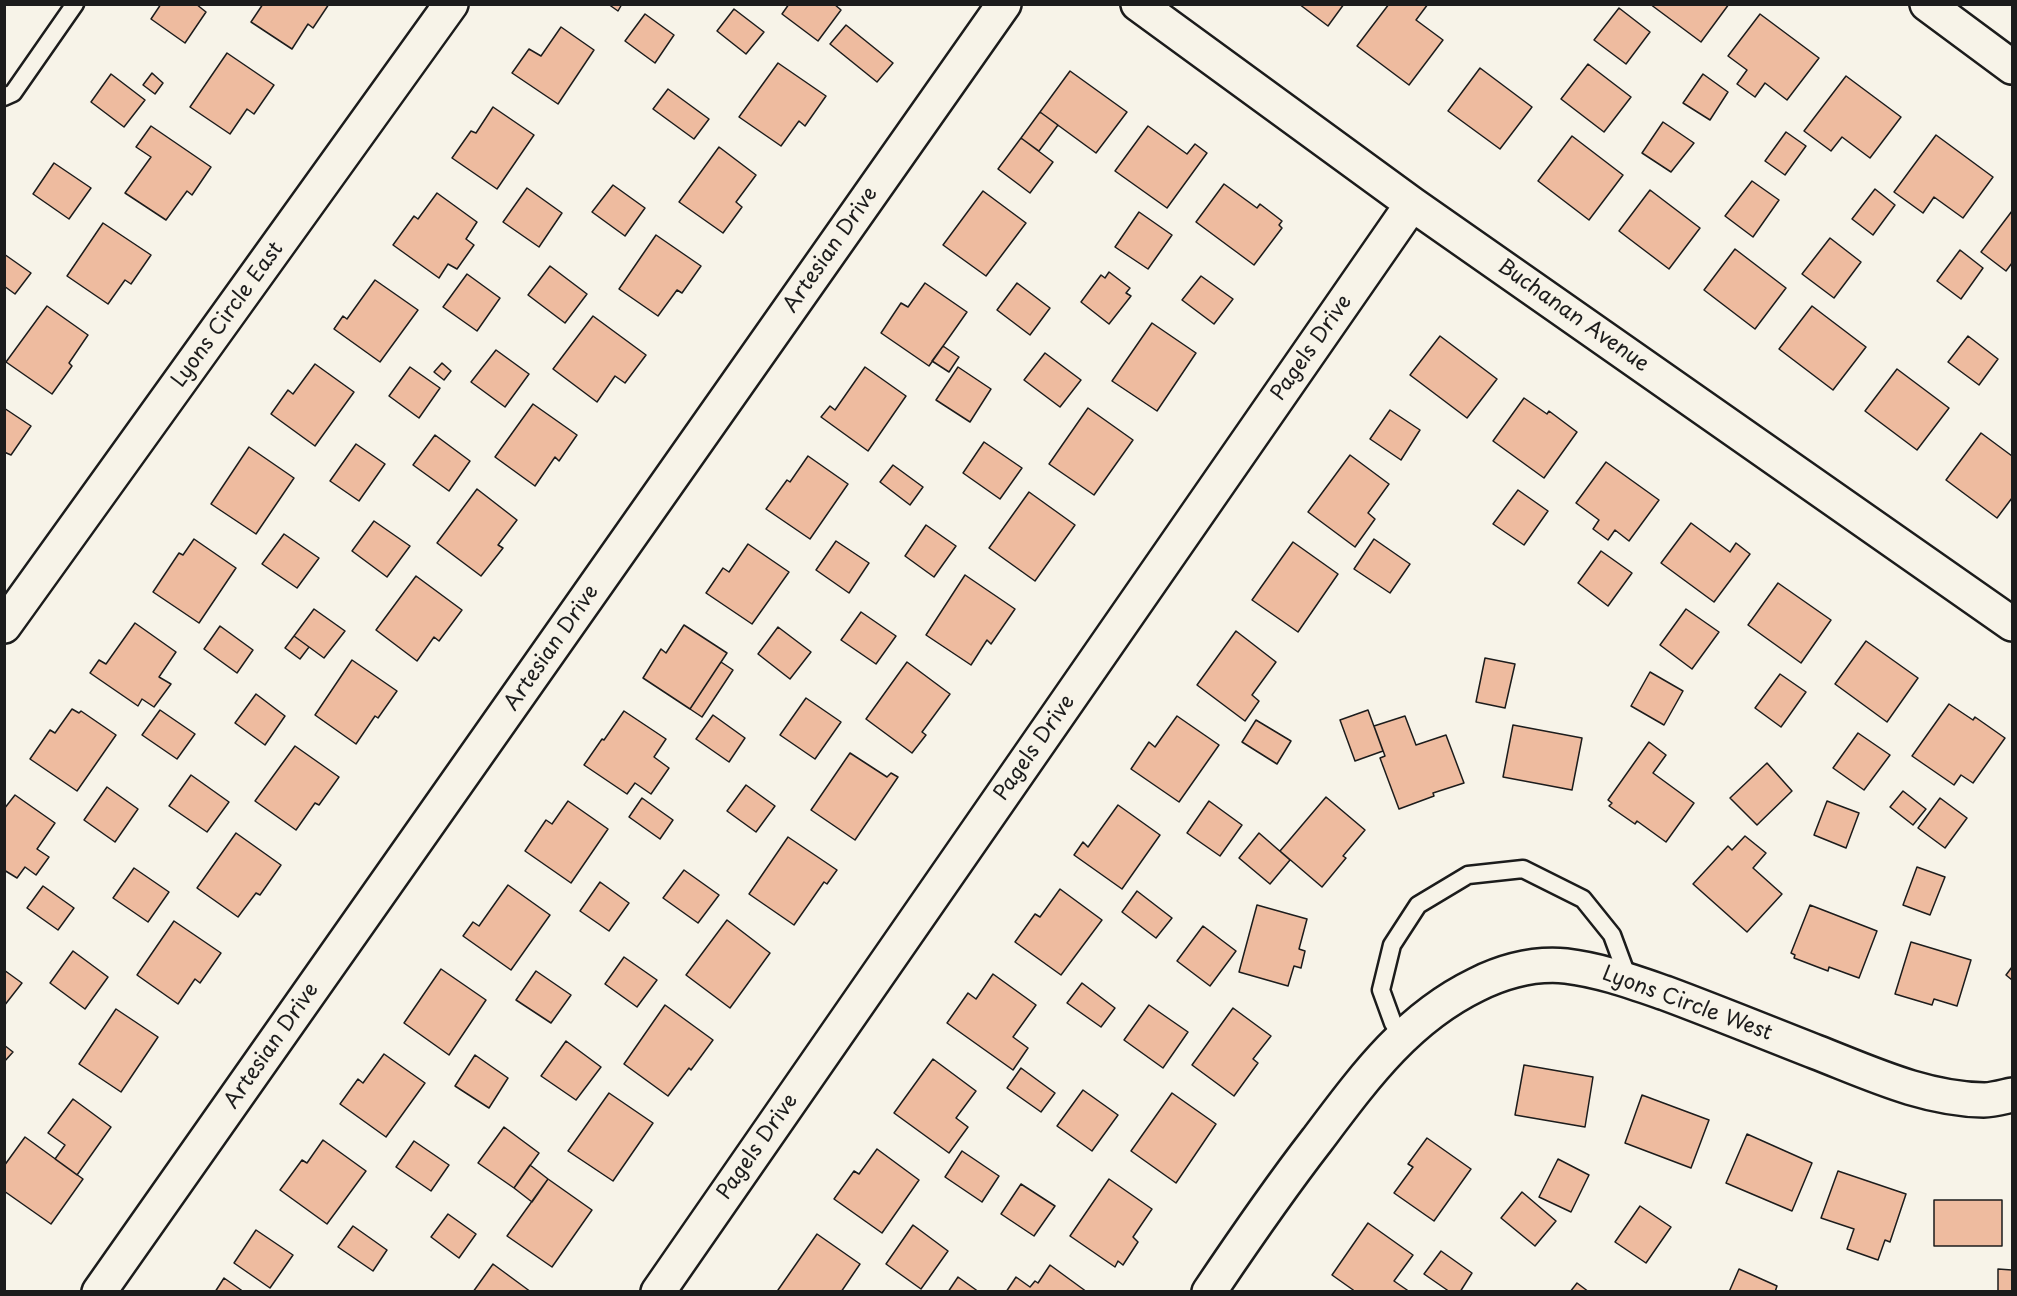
<!DOCTYPE html>
<style>
body{margin:0}
#map{position:relative;width:2017px;height:1296px;overflow:hidden;background:#f7f3e8;font-family:"Playpen Sans",sans-serif}
canvas{display:block}
.frame{position:absolute;inset:0;border:6px solid #1c1c1c;pointer-events:none}
</style>
<div id="map">
<canvas width="2017" height="1296"></canvas>
<div class="frame"></div>
</div>
<script>
const ctx = document.querySelector('canvas').getContext('2d');
ctx.lineJoin = 'round';
function fill(path, color) {
  ctx.fillStyle = color;
  ctx.fill(path, 'evenodd');
}
function trace(path, color, width, dash) {
  ctx.strokeStyle = color;
  ctx.lineWidth = width;
  ctx.lineCap = dash ? 'butt' : 'round';
  ctx.setLineDash(dash || []);
  ctx.stroke(path);
}
function write(font, color, halo, rows, align = 'center') {
  ctx.font = font + ' "Playpen Sans",sans-serif';
  ctx.lineWidth = 4.5;
  ctx.setLineDash([]);
  ctx.textBaseline = 'middle';
  ctx.strokeStyle = halo;
  ctx.fillStyle = color;
  for (const [text, x, y, turn = 0] of rows) {
    ctx.save();
    ctx.translate(x, y);
    ctx.rotate((+turn || 0) * Math.PI / 180);
    ctx.textAlign = isNaN(turn) ? turn : align;
    if (halo) ctx.strokeText(text, 0, 0);
    ctx.fillText(text, 0, 0);
    ctx.restore();
  }
}
const building = new Path2D(`
 M161 4H196L206 12 185 43 151 19Z
 M263 4H329L313 28 308 24 292 49 251 22Z
 M608 4H622L618 11Z
 M789 4H834L841 10 818 41 782 14Z
 M1299 4H1344L1328 26Z
 M1389 4H1428L1416 20 1443 40 1409 85 1357 46Z
 M1650 4H1729L1701 42Z
 M1619 8 1650 32 1626 64 1594 40Z
 M734 9 764 32 746 54 717 31Z
 M645 14 674 35 655 63 625 41Z
 M1760 14 1819 58 1787 100 1765 83 1755 97 1737 84 1747 70 1728 56Z
 M846 25 893 63 877 82 830 44Z
 M561 27 594 50 558 104 512 73 529 49 541 56Z
 M227 53 274 85 254 114 247 109 230 134 190 107Z
 M778 63 826 96 805 126 799 121 781 146 739 117Z
 M1588 64 1631 97 1604 132 1561 99Z
 M1480 68 1532 107 1500 149 1448 111Z
 M1070 71 1127 112 1096 153 1040 112Z
 M152 73 163 83 155 94 143 85Z
 M111 74 145 100 124 127 91 102Z
 M1703 74 1728 92 1710 120 1683 103Z
 M1846 76 1901 117 1870 158 1842 137 1831 151 1804 131Z
 M668 89 709 119 694 139 653 109Z
 M493 107 534 135 497 189 452 158 471 131 476 133Z
 M1040 112 1058 125 1039 151 1021 138Z
 M1663 122 1694 143 1671 172 1642 153Z
 M151 126 211 167 192 195 187 191 166 220 125 193 151 157 136 147Z
 M1148 126 1187 154 1195 144 1207 153 1167 208 1115 171Z
 M1786 132 1806 146 1785 175 1765 161Z
 M1936 135 1993 177 1963 218 1934 197 1923 213 1894 192Z
 M1572 136 1623 175 1589 220 1538 181Z
 M1021 138 1053 162 1030 193 998 169Z
 M719 147 756 175 736 202 742 207 723 233 679 202Z
 M54 163 91 188 69 219 33 194Z
 M1752 181 1779 200 1753 237 1725 216Z
 M1224 184 1257 208 1260 204 1282 221 1279 225 1282 228 1254 265 1196 222Z
 M613 185 645 208 625 236 592 212Z
 M527 188 562 213 539 247 503 222Z
 M1875 189 1895 205 1873 235 1852 219Z
 M1650 190 1700 228 1669 269 1619 231Z
 M983 191 1026 223 986 276 943 245Z
 M437 193 477 222 466 239 474 245 457 269 448 264 439 278 393 245 414 216 418 219Z
 M2012 211V263L2006 271 1981 252Z
 M1139 212 1172 235 1148 269 1115 247Z
 M103 223 151 255 131 284 125 280 108 304 67 276Z
 M656 235 701 266 682 293 677 290 658 316 619 289Z
 M1830 238 1861 262 1834 298 1802 274Z
 M1735 249 1786 288 1755 329 1704 290Z
 M1960 250 1983 268 1961 299 1937 281Z
 M4 254 31 273 15 294 4 286Z
 M550 266 587 294 565 323 528 295Z
 M1109 272 1130 288 1126 293 1131 296 1109 324 1081 302 1101 275 1105 278Z
 M467 274 500 298 477 331 443 307Z
 M1201 276 1233 299 1214 324 1182 300Z
 M375 280 418 310 380 362 334 329 343 316 347 319Z
 M925 283 967 312 929 366 881 333 901 303 908 307Z
 M1017 283 1050 308 1030 335 997 310Z
 M47 306 88 335 69 363 72 366 52 394 6 362Z
 M1812 306 1866 347 1833 390 1779 349Z
 M593 316 646 355 625 383 615 376 597 402 553 369Z
 M1152 323 1196 353 1157 411 1112 381Z
 M1440 336 1497 379 1467 418 1410 375Z
 M1968 336 1998 359 1979 385 1948 362Z
 M943 346 959 357 949 372 932 361Z
 M496 350 529 374 505 407 471 382Z
 M1045 353 1081 380 1060 407 1024 380Z
 M442 363 451 371 444 380 434 372Z
 M315 364 354 392 315 446 271 414 288 390 293 394Z
 M410 367 440 388 419 418 389 396Z
 M865 367 906 396 868 451 821 417 830 406 835 410Z
 M958 367 991 389 970 422 936 400Z
 M1897 369 1949 408 1917 450 1865 411Z
 M1524 398 1547 414 1549 411 1577 432 1544 478 1493 441Z
 M533 404 577 435 559 461 555 457 535 486 495 457Z
 M4 408 31 426 11 455 4 452Z
 M1088 408 1133 440 1094 495 1049 464Z
 M1390 410 1420 430 1401 460 1370 439Z
 M1981 433 2012 456V498L1997 518 1946 480Z
 M435 435 470 461 449 491 413 465Z
 M984 442 1022 468 1000 499 963 473Z
 M356 444 385 464 359 501 330 481Z
 M249 447 294 478 256 534 211 504Z
 M1350 455 1389 484 1368 513 1375 519 1355 547 1308 512Z
 M808 456 848 484 810 539 766 509 787 480 790 482Z
 M1606 462 1659 500 1629 541 1615 530 1608 540 1593 529 1599 520 1576 503Z
 M893 465 923 487 910 505 880 482Z
 M477 489 517 520 498 545 503 548 481 576 437 543Z
 M1518 490 1548 511 1524 545 1493 524Z
 M1029 492 1075 525 1035 581 989 548Z
 M374 521 410 546 387 577 352 551Z
 M1691 523 1730 552 1736 543 1750 554 1714 602 1661 563Z
 M926 525 956 546 934 577 905 556Z
 M284 534 319 558 297 588 262 564Z
 M194 539 236 568 199 623 153 592 179 553 183 555Z
 M1374 539 1410 564 1390 593 1354 569Z
 M836 541 869 563 849 593 816 570Z
 M1293 542 1338 574 1298 632 1252 600Z
 M748 544 789 572 752 624 706 593 723 568 729 572Z
 M1601 551 1632 573 1608 606 1578 583Z
 M965 575 1015 609 991 644 987 640 971 665 926 635Z
 M416 576 462 610 439 641 434 637 417 661 376 630Z
 M1778 583 1831 620 1801 663 1748 625Z
 M314 609 345 631 324 658 294 636Z
 M1686 609 1719 632 1692 669 1660 645Z
 M861 612 896 636 876 664 841 640Z
 M135 623 176 652 159 677 171 684 154 707 142 699 138 706 90 673 99 660 106 664Z
 M684 625 727 653 690 709 643 678 661 649 666 653Z
 M220 626 253 650 237 673 204 649Z
 M778 627 811 652 790 679 758 654Z
 M1236 631 1276 662 1252 695 1259 701 1245 721 1197 685Z
 M294 636 309 647 300 659 285 648Z
 M1866 641 1918 678 1887 722 1835 684Z
 M1485 658 1515 664 1505 708 1476 702Z
 M352 660 397 691 378 718 375 716 356 744 315 715Z
 M721 662 733 670 702 717 690 709Z
 M907 662 950 694 922 732 926 735 912 753 866 719Z
 M1650 672 1683 691 1664 725 1631 706Z
 M1780 674 1806 692 1781 727 1755 708Z
 M256 694 285 716 265 745 235 723Z
 M806 698 841 722 815 759 780 735Z
 M1949 704 1973 720 1975 717 2005 738 1973 783 1961 775 1954 785 1912 756Z
 M72 709 79 713 81 711 116 735 77 791 30 759 50 730 55 733Z
 M160 710 195 734 177 759 142 735Z
 M1368 710 1383 751 1355 761 1340 720Z
 M624 711 666 739 654 757 669 768 651 794 635 783 627 794 584 765 602 739 604 740Z
 M713 715 745 738 729 762 696 739Z
 M1177 716 1219 745 1179 802 1131 769 1149 742 1155 747Z
 M1405 716 1416 745 1446 735 1464 783 1433 793 1434 796 1399 809 1380 758 1385 756 1374 726Z
 M1256 720 1291 741 1277 764 1242 742Z
 M1513 725 1582 738 1572 790 1503 777Z
 M1858 733 1890 755 1864 790 1833 768Z
 M1649 742 1666 755 1653 773 1694 803 1666 842 1637 821 1635 824 1609 806 1612 803 1608 800Z
 M295 746 339 777 319 805 315 803 296 830 255 801Z
 M850 753 887 777 891 773 898 777 855 840 811 810Z
 M1767 763 1792 791 1757 825 1730 798Z
 M191 775 229 802 207 832 169 806Z
 M746 785 775 806 756 832 727 811Z
 M107 787 138 809 115 842 84 820Z
 M1903 791 1926 809 1913 825 1890 807Z
 M15 795 55 823 37 849 49 857 36 875 25 867 17 878 4 870V809Z
 M1326 797 1365 830 1343 856 1346 858 1322 887 1280 851Z
 M642 798 673 820 660 839 629 817Z
 M1940 798 1967 818 1945 848 1918 828Z
 M568 801 608 829 571 883 525 851 546 820 552 824Z
 M1209 801 1242 825 1220 856 1187 833Z
 M1827 801 1859 813 1846 848 1814 835Z
 M1118 805 1160 835 1122 889 1074 855 1083 842 1088 847Z
 M236 833 281 865 260 895 256 893 238 917 197 888Z
 M1259 833 1290 860 1270 884 1239 858Z
 M1745 836 1766 853 1753 868 1782 894 1747 932 1693 884 1728 846 1732 850Z
 M788 837 837 870 827 884 824 882 794 925 749 894Z
 M1917 867 1945 877 1930 915 1903 905Z
 M134 868 169 892 148 922 113 898Z
 M684 870 719 895 698 923 663 898Z
 M600 882 629 903 609 931 580 911Z
 M508 885 550 915 511 970 463 936 473 922 479 926Z
 M43 886 74 908 58 930 27 908Z
 M1060 889 1102 920 1061 975 1015 942 1035 914 1040 917Z
 M1137 891 1172 918 1156 938 1122 912Z
 M1257 905 1307 919 1299 949 1305 951 1301 968 1294 966 1288 986 1239 972Z
 M1810 905 1877 931 1859 978 1829 967 1828 971 1794 958 1795 955 1791 953Z
 M727 920 770 953 730 1008 686 975Z
 M174 921 221 953 200 983 195 979 178 1004 137 975Z
 M1203 926 1236 951 1210 986 1177 961Z
 M1911 942 1971 960 1957 1006 1934 999 1932 1005 1895 994Z
 M73 951 108 977 85 1009 50 983Z
 M624 957 657 980 637 1007 605 984Z
 M2012 967V980L2006 975Z
 M441 969 486 1000 449 1055 404 1023Z
 M4 970 22 983 4 1006Z
 M536 971 571 995 551 1023 516 1000Z
 M993 974 1036 1005 1013 1037 1028 1048 1013 1070 947 1023 968 993 976 999Z
 M1082 983 1115 1008 1101 1027 1067 1003Z
 M665 1005 713 1040 691 1070 689 1068 668 1096 624 1064Z
 M1149 1005 1188 1032 1163 1068 1124 1040Z
 M1233 1008 1271 1036 1253 1059 1258 1063 1234 1096 1192 1065Z
 M116 1009 158 1037 121 1092 79 1064Z
 M566 1041 601 1067 576 1100 541 1076Z
 M4 1045 13 1052 4 1062Z
 M384 1054 425 1083 386 1137 340 1104 358 1079 363 1083Z
 M475 1055 508 1078 489 1108 455 1086Z
 M933 1059 976 1091 956 1118 968 1127 949 1153 894 1113Z
 M1524 1065 1593 1077 1585 1127 1515 1115Z
 M1021 1068 1055 1093 1041 1112 1007 1088Z
 M1083 1090 1118 1115 1092 1151 1057 1126Z
 M609 1093 653 1123 613 1181 568 1151Z
 M1172 1093 1216 1124 1176 1183 1131 1151Z
 M1642 1095 1709 1120 1691 1168 1625 1143Z
 M73 1099 111 1127 77 1175 55 1159 65 1145 48 1133Z
 M504 1127 539 1153 514 1188 478 1163Z
 M1747 1134 1812 1163 1792 1211 1726 1183Z
 M25 1137 83 1179 51 1224 4 1191V1166Z
 M1427 1138 1471 1169 1434 1221 1394 1193 1413 1167 1408 1164Z
 M323 1140 366 1171 327 1224 280 1190 302 1160 307 1163Z
 M414 1141 449 1165 431 1191 396 1167Z
 M877 1149 919 1180 882 1233 834 1199 854 1171 859 1174Z
 M962 1151 999 1176 982 1202 945 1177Z
 M1558 1159 1589 1175 1571 1212 1539 1197Z
 M530 1165 548 1179 532 1202 514 1188Z
 M1838 1171 1906 1194 1890 1242 1885 1240 1878 1260 1847 1249 1854 1229 1821 1218Z
 M548 1179 592 1210 552 1267 507 1236Z
 M1109 1179 1152 1209 1133 1237 1138 1242 1123 1265 1118 1261 1115 1267 1070 1236Z
 M1021 1184 1055 1206 1034 1236 1001 1214Z
 M1522 1192 1556 1221 1535 1246 1501 1218Z
 M1934 1200H2002V1246H1934Z
 M1640 1206 1671 1227 1646 1263 1615 1242Z
 M448 1214 476 1234 459 1258 431 1237Z
 M1368 1223 1413 1255 1394 1281 1410 1292H1356L1332 1275Z
 M913 1225 948 1251 921 1289 886 1264Z
 M353 1226 387 1250 373 1271 338 1247Z
 M256 1230 293 1255 270 1288 234 1263Z
 M817 1234 860 1264 841 1292H780L778 1290Z
 M1441 1251 1472 1273 1460 1292H1450L1424 1274Z
 M493 1264 531 1292H473Z
 M1050 1265 1087 1292H1006L1016 1277 1030 1287 1035 1281 1038 1283Z
 M1739 1269 1777 1286 1775 1292H1729Z
 M1998 1269 2012 1270V1292H1998Z
 M958 1277 979 1292H948Z
 M224 1278 244 1292H215Z
 M1577 1283 1589 1292H1570Z`);
const service = new Path2D(`
 M4 97 13 93 75 4
 M1402 1037 1393 1023 1381 990 1392 945 1418 905 1468 875 1523 869 1583 899 1612 935 1629 981`);
const minor = new Path2D(`
 M1138 4 1412 204 2012 624
 M1927 4 2012 67
 M4 626 451 4
 M99 1292 1004 4
 M658 1292 1412 204
 M1209 1292C1244 1240 1279 1189 1317 1140 1363 1079 1406 1019 1476 985 1504 971 1535 963 1566 966 1600 970 1633 982 1665 993 1716 1012 1765 1032 1816 1052 1870 1073 1924 1099 1984 1100 1993 1100 2003 1097 2012 1095`);
const streetNames = [
 ["Artesian Drive",831,250,-55],
 ["Lyons Circle East",228,315,-54],
 ["Buchanan Avenue",1573,316,35],
 ["Pagels Drive",1312,348,-55],
 ["Artesian Drive",552,648,-55],
 ["Pagels Drive",1035,748,-55],
 ["Lyons Circle West",1687,1004,20],
 ["Artesian Drive",272,1046,-55],
 ["Pagels Drive",758,1147,-55]
];
fill(building, '#eebb9f');
trace(building, '#1c1c1c', 1.5);
trace(service, '#1c1c1c', 21);
trace(minor, '#1c1c1c', 38);
trace(service, '#f7f3e8', 16);
trace(minor, '#f7f3e8', 33);
write('21px', '#1c1c1c', '#f7f3e8', streetNames);
</script>
